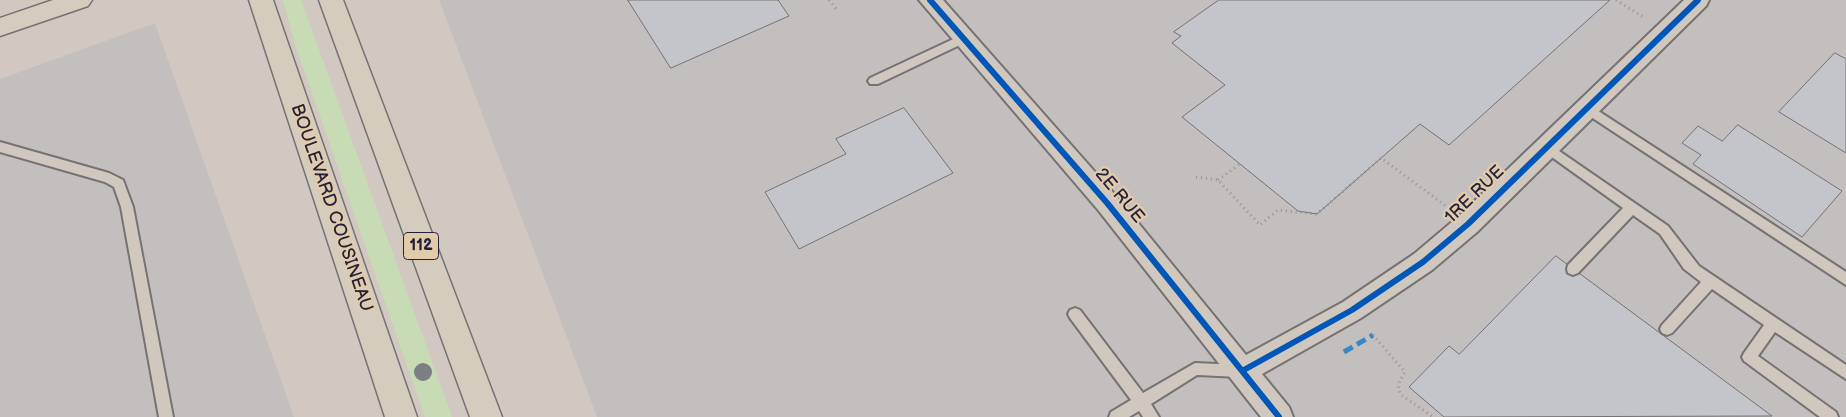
<!DOCTYPE html>
<style>
body{margin:0}
canvas{display:block;background:#d1c9c1}
</style>
<canvas width="1846" height="417"></canvas>
<script>
const ctx = document.querySelector('canvas').getContext('2d');
ctx.lineJoin = 'round';
function fill(path, color) {
  ctx.fillStyle = color;
  ctx.fill(path, 'evenodd');
}
function trace(path, color, width, dash) {
  ctx.strokeStyle = color;
  ctx.lineWidth = width;
  ctx.lineCap = dash ? 'butt' : 'round';
  ctx.setLineDash(dash || []);
  ctx.stroke(path);
}
function write(font, color, halo, rows, align = 'center') {
  ctx.font = font + ' "Balsamiq Sans",sans-serif';
  ctx.lineWidth = 4.5;
  ctx.setLineDash([]);
  ctx.textBaseline = 'middle';
  ctx.strokeStyle = halo;
  ctx.fillStyle = color;
  for (const [text, x, y, turn = 0] of rows) {
    ctx.save();
    ctx.translate(x, y);
    ctx.rotate((+turn || 0) * Math.PI / 180);
    ctx.textAlign = isNaN(turn) ? turn : align;
    if (halo) ctx.strokeText(text, 0, 0);
    ctx.fillText(text, 0, 0);
    ctx.restore();
  }
}
const built = new Path2D(`
 M439 0H1846V417H597Z
 M155 23 294 417H0V79Z`);
const green = new Path2D(`
 M283 0H301L452 417H425L295 44Z`);
const building = new Path2D(`
 M628 0H778L789 16 671 68Z
 M1219 0H1610L1449 145 1420 124 1317 214 1298 211 1182 117 1225 85 1172 43 1181 36 1174 32Z
 M1835 53 1846 59V153L1779 112Z
 M904 108 953 173 799 249 765 192 846 154 836 139Z
 M1738 125 1842 191 1802 237 1693 164 1701 155 1682 143 1698 126 1722 141Z
 M1556 256 1772 416 1444 417 1409 387 1449 346 1459 354Z`);
const path = new Path2D(`
 M829 0 837 10
 M1616 0 1645 18
 M1196 177 1218 180 1260 225 1278 210 1317 214 1381 158 1446 206
 M1218 180 1240 164
 M1373 335 1405 372C1400 380 1397 384 1400 394L1433 417`);
const service = new Path2D(`
 M962 35 968 39 966 42 878 84H870L868 81 870 78Z
 M1586 103 1846 272V285L1582 111 1580 108 1582 105Z
 M0 142 109 173 123 180 133 207 173 417H159L121 207 114 187 105 182 0 152Z
 M1546 142 1668 226 1699 266 1846 365V379L1775 332 1758 356 1836 412 1838 417H1820L1744 361 1742 357 1744 353 1764 325 1712 289 1672 333 1667 335 1662 333 1660 329 1662 325 1701 282 1684 269 1660 234 1633 215 1578 273 1573 275 1568 273 1567 269 1568 265 1623 208 1542 150 1540 147 1542 144Z
 M1075 308 1080 310 1143 393 1195 363 1240 365 1245 366 1247 371 1245 376 1240 377 1197 375 1151 404 1159 417H1143L1139 411 1129 417H1109L1111 412 1131 400 1070 318 1068 314 1070 310Z`);
const minor = new Path2D(`
 M919 0H943L1117 197 1246 355 1343 302 1414 254 1459 216 1684 0H1709L1706 6 1477 232 1432 270 1361 318 1262 374 1289 407 1293 417H1261L1099 211Z`);
const primary = new Path2D(`
 M53 0H92L88 6 0 36V18Z
 M249 0H273L417 417H385Z
 M319 0H343L502 417H470Z`);
const quiet = new Path2D(`
 M1344 352 1373 335`);
const cycleway = new Path2D(`
 M930 0 1108 204 1279 417
 M1242 371 1352 310 1423 262 1468 224 1698 0`);
const trees = [
 [423,372]
];
const shields = [
 [421,246,35]
];
const shieldNames = [
 ["112",421,246]
];
const streetNames = [
 ["1RE RUE",1475,195,-44],
 ["2E RUE",1119,196,50],
 ["BOULEVARD COUSINEAU",331,208,71]
];
fill(built, '#c4bfbf');
fill(green, '#c7dcb4');
fill(building, '#c4c5cb');
trace(building, '#757273', 1);
trace(service, '#757273', 4);
trace(minor, '#757273', 4);
trace(primary, '#757273', 3);
trace(path, '#98938e', 3, [1, 4]);
fill(service, '#d0c8be');
fill(minor, '#d0c8be');
fill(primary, '#d4ccbc');
trace(quiet, '#3887c6', 5, [10, 5]);
trace(cycleway, '#0057b8', 6);
ctx.fillStyle = '#7d7e81';
for (const [x, y] of trees) {
  ctx.beginPath();
  ctx.arc(x, y, 9, 0, 2 * Math.PI);
  ctx.fill();
}
for (const [x, y, w] of shields) {
  const box = new Path2D();
  box.roundRect(x - w / 2, y - 13.5, w, 27, 4);
  ctx.fillStyle = '#e2cbab';
  ctx.fill(box);
  trace(box, '#22223b', 1);
}
write('bold 16px', '#22223b', null, shieldNames);
write('18px', '#22223b', '#e2cbab', streetNames);
</script>
